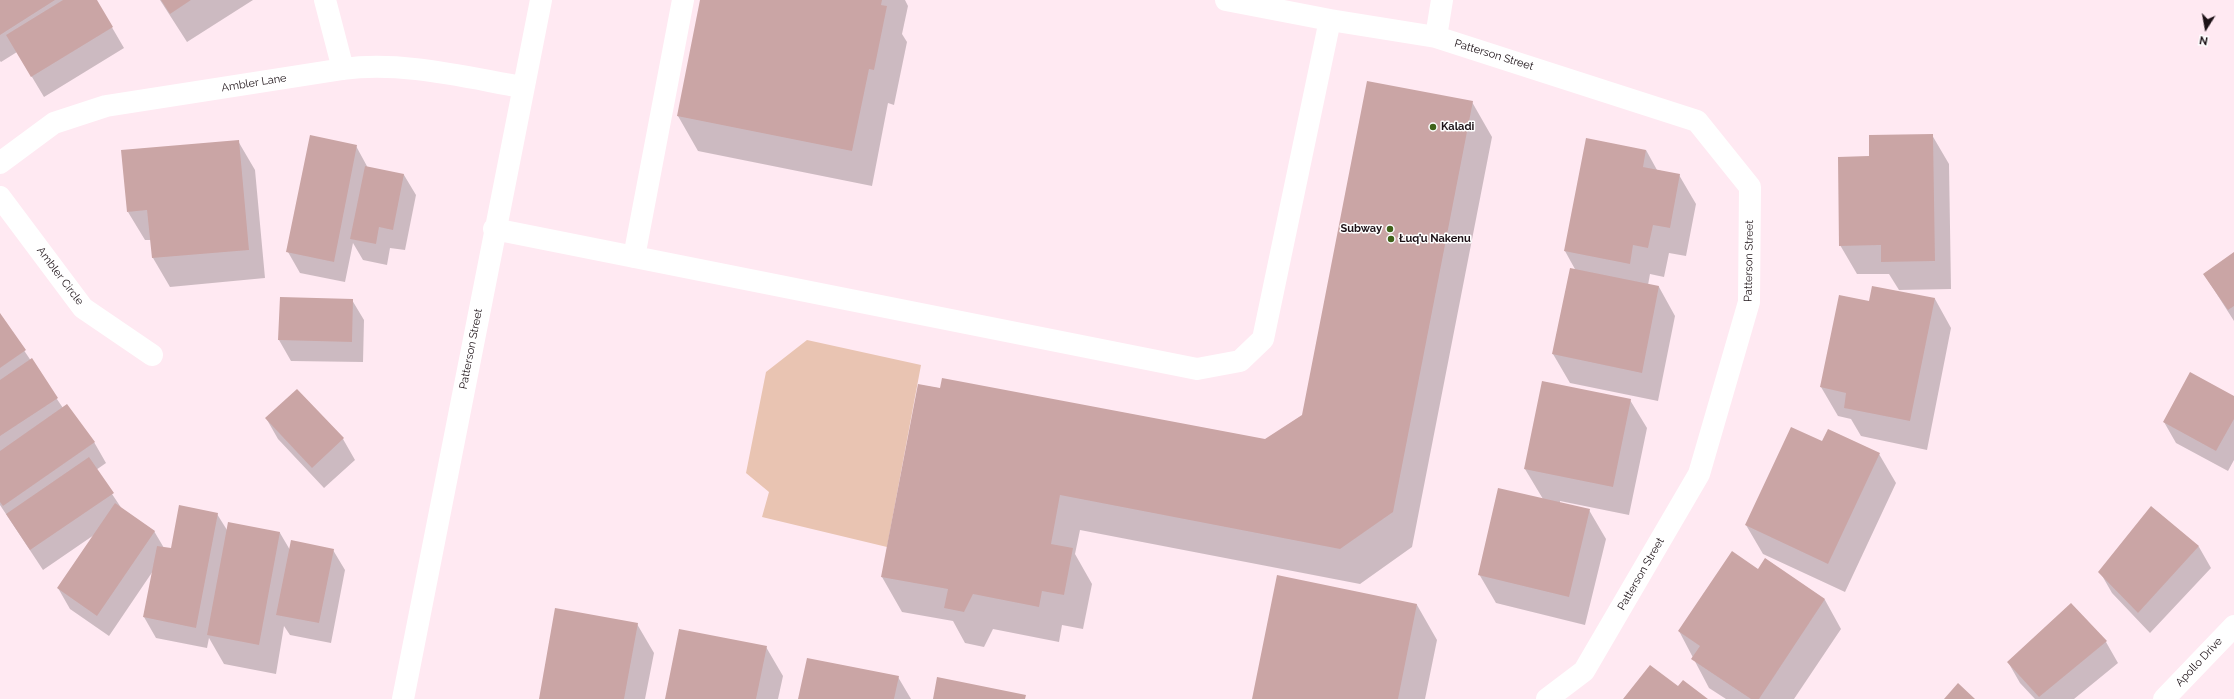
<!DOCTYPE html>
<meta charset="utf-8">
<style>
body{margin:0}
#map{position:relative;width:2234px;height:699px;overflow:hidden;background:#ffe9f2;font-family:Raleway,sans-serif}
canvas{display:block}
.north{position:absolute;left:2186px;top:8px;width:40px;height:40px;-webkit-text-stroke:3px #fff;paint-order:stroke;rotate:191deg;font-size:11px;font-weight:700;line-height:16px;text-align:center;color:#1d1217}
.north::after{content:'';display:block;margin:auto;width:14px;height:18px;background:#1d1217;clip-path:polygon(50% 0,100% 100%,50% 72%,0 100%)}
</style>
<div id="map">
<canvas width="2234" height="699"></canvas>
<div class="north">N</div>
</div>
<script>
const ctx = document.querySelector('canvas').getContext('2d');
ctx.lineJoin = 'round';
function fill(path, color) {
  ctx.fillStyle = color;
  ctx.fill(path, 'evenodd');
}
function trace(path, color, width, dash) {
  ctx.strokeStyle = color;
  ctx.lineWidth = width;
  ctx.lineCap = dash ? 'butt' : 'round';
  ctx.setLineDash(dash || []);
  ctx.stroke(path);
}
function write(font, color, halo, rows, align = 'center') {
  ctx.font = font + ' Raleway,sans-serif';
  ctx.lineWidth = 3;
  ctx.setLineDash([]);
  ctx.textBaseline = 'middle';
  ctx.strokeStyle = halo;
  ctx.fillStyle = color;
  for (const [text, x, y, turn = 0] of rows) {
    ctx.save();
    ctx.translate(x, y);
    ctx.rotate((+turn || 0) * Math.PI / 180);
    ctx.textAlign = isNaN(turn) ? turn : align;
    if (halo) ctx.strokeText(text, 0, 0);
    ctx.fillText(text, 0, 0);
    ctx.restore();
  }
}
const green = new Path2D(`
 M807 340 921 365 887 547 762 517 769 492 746 473 766 372Z`);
const shadow = new Path2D(`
 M0 0H96L124 48 44 97 17 52 1 62 0 61Z
 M160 0H253L187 42Z
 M701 0H905L908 6 902 34 907 42 894 105 888 103 872 186 698 151 678 116Z
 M1472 102 1492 137 1412 547 1360 584 1080 530 1075 554 1092 584 1083 629 1062 625 1059 642 993 629 984 647 965 643 953 621 902 612 882 577 919 385 1265 440 1303 415Z
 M1932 135 1949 164 1951 289 1899 290 1889 274H1857L1840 245 1870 157Z
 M238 141 255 170 265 278 170 287 153 258 151 240H145L128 212Z
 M356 146 368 168 404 175 416 195 405 250 390 248 387 265 363 260 353 243 345 282 300 273 288 252Z
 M1646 150 1657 170 1679 175 1696 204 1686 256 1669 253 1664 277 1650 274 1648 285 1659 287 1675 316 1658 401 1570 383 1553 354 1576 271 1565 251Z
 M2234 253V321L2204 274Z
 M1935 299 1951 328 1927 450 1861 436 1851 419 1838 416 1821 387 1870 302Z
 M352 300 364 320 363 362 291 361 279 340Z
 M0 315 63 408 94 442 106 463 96 470 122 509 154 531 164 548 172 550 217 514 227 530 280 533 290 550H333L345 570 331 643 290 635 284 626 276 674 224 664 209 638 207 648 156 638 144 617 153 571 109 636 70 609 58 588 94 535 43 570 0 505Z
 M297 390 343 439 355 460 324 488 278 439 266 418Z
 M2234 397V460L2228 471 2176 443 2164 422Z
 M1630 400 1647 428 1629 515 1560 501V503L1589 510 1606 539 1585 625 1496 603 1479 574 1543 499 1525 469Z
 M1822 443 1879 454 1896 483 1845 592 1763 554 1746 525Z
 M2151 507 2199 547 2211 568 2150 633 2112 593 2100 572Z
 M1765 560 1825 600 1841 629 1794 699H1726L1709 688 1679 631 1758 570Z
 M1278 576 1417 605 1437 640 1425 699H1253Z
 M2070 605 2106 642 2118 663 2074 699H2035L2020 683 2008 662Z
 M637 624 654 653 645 699H540Z
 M766 647 783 676 778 699H666Z
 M898 677 911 699H800Z`);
const building = new Path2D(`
 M0 0H55L0 35Z
 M63 0H97L113 27 31 77 6 35Z
 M161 0H191L170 14Z
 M700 0H882L881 5 887 6 874 70 869 69 852 151 677 116Z
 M1367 81 1473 101 1393 512 1340 549 1060 495 1051 544 1073 548 1064 595 1042 591 1039 607 973 594 964 612 944 608 948 589 881 577 918 384 940 388 942 378 1265 439 1302 415Z
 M1933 134 1935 261 1881 262V245L1839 246 1838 157 1869 156V135Z
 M310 135 357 145 334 262 286 252Z
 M1586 138 1646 150 1643 167 1680 174 1670 228 1653 225 1648 248 1633 245 1630 264 1564 251Z
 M239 140 249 250 152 258 147 210 127 212 121 150Z
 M365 166 404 174 393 230 379 227 376 244 350 239Z
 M2234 252V306L2228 310 2203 274Z
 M1570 268 1659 286 1642 373 1552 354Z
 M1872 286 1935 298 1910 421 1844 408 1846 393 1820 387 1839 295 1869 301Z
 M280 297 353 299 352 342 278 340Z
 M0 313 26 350 0 368Z
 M32 358 58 398 0 436V380Z
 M2190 372 2234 396V419L2216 451 2163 422Z
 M1542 381 1631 399 1613 487 1524 469Z
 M297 389 344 438 312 468 265 418Z
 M67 404 95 442 3 506 0 502V451Z
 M1791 427 1822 441 1828 429 1880 453 1828 564 1745 525Z
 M89 457 114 493 30 550 6 514Z
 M1498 488 1590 509 1569 597 1478 575Z
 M115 503 155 531 97 616 57 588Z
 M179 505 218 513 196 628 143 617 157 546 171 548Z
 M2151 506 2199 546 2138 613 2098 572Z
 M228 522 280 532 259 645 207 635Z
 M291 540 334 549 319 623 276 615Z
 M1732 551 1758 569 1765 558 1825 599 1759 699H1751L1691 659 1700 646 1678 631Z
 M1277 575 1417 604 1398 699H1252Z
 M2071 603 2107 641 2039 697 2007 662Z
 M555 608 638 623 624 699H539Z
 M679 629 767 646 756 699H665Z
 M807 658 899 676 894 699H798Z
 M1650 665 1678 686 1683 680 1708 699H1623Z
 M937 677 1026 695 1025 699H933Z
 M1958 683 1975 699H1944Z`);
const minor = new Path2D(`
 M325 0 343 69
 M1442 0 1436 37 1697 121 1750 187 1749 302 1699 474 1584 671 1547 699
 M1330 20 1436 37
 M0 163 54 123 106 106 343 69C402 61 464 77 522 87
 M0 197 83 308 152 355
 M494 229 1197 369 1240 361 1263 339 1330 20 1226 0
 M634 257 683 0
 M403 699 541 0
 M2164 699 2234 626`);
const markers = [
 [1433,127,4,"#3f621a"],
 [1390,229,4,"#3f621a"],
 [1391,239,4,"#3f621a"]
];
const streetNames = [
 ["Patterson Street",1494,55,17],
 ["Ambler Lane",254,83,-9],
 ["Patterson Street",1749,261,-89],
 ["Ambler Circle",60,276,53],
 ["Patterson Street",471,349,-79],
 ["Patterson Street",1641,574,-60],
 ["Apollo Drive",2199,662,-47]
];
const poiNames = [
 ["Kaladi",1441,127],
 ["Subway",1382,229,"right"],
 ["Łuq’u Nakenu",1399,239]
];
fill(green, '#e9c4b2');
fill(shadow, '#0003');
fill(building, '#caa5a5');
trace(minor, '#fff', 22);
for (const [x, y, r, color] of markers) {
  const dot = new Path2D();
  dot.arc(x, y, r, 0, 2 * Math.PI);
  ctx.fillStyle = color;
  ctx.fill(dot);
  trace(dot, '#fff', 1.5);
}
write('11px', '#1d1217', '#fff', streetNames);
write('bold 11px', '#1d1217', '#fff', poiNames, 'left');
</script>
